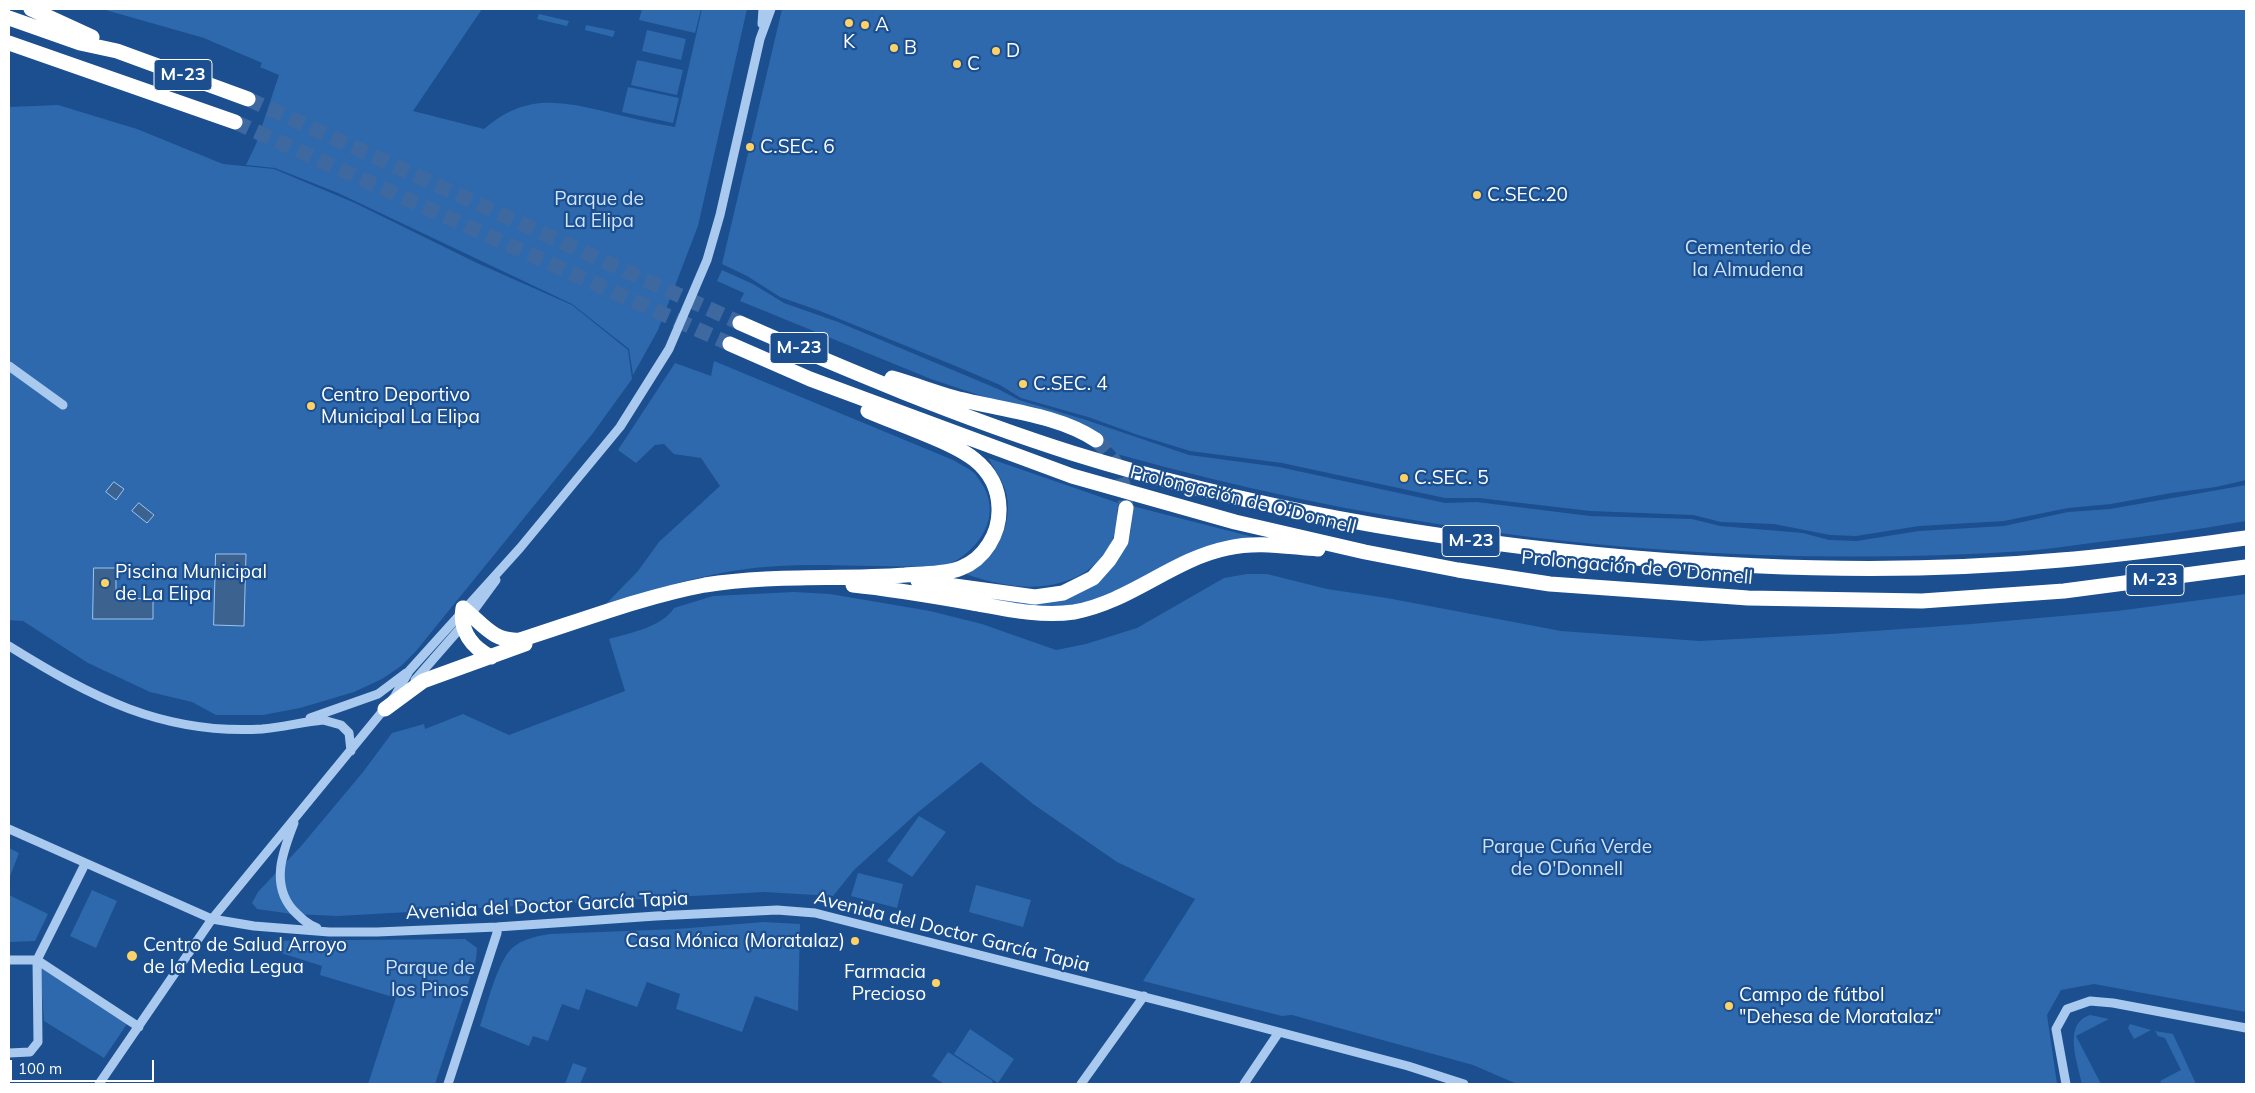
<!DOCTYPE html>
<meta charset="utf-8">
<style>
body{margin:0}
#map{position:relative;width:2255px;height:1093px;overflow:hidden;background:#1b4f8f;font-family:Mulish,sans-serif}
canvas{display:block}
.frame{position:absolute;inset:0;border:10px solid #fff;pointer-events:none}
.scale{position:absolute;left:10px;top:1060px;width:144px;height:22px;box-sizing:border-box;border:2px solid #fff;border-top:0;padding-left:6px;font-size:15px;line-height:18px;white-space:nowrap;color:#fff;-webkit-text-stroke:4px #1b4f8f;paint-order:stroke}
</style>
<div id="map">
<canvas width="2255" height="1093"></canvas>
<div class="frame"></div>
<div class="scale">100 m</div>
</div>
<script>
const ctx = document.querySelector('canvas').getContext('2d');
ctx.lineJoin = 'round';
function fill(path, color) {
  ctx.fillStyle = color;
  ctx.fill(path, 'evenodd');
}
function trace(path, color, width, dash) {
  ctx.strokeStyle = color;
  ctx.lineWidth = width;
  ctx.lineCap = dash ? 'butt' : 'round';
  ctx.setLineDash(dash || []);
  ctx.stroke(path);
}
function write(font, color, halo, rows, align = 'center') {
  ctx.font = font + ' Mulish,sans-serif';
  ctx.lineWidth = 4.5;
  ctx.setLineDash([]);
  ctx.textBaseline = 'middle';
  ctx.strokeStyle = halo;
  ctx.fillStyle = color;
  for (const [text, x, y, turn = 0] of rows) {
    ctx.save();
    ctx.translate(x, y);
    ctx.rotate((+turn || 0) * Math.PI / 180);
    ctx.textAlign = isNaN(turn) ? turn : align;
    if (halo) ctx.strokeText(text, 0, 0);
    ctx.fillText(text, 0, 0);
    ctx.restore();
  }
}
const green = new Path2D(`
 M102 9H482L413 111 484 129C524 95 555 100 603 111 627 117 651 123 675 127L702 9H747L698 226 658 330 633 375 629 349 572 304 338 193 275 168 246 165 256 144 279 75 260 67 262 63 204 38Z
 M642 9H701L695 33 639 20Z
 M782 9H2246V480L2216 487 2171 493 2111 504 2068 508 2004 521 1919 526 1856 536 1830 535 1774 524 1721 522 1693 515 1590 511 1479 498H1445L1282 463 1190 451 1138 435 1088 417 1021 398 1000 385 958 367 820 311 780 297 747 276 722 264Z
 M539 14 569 21 567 26 537 19Z
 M586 25 615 31 613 37 585 30Z
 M647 30 686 39 681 60 642 51Z
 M637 60 683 70 677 95 631 85Z
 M628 87 679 98 673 123 622 112Z
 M58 105 137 129 223 164 274 169 355 203 477 263 572 305 628 350 632 379 593 433 416 651 401 666 382 679 354 692 300 708 263 715H216L192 702 150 692 88 663 23 621 9 620V107Z
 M722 270 753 284 784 303 838 322 998 389 1019 400 1086 420 1189 455 1279 467 1445 503 1477 502 1590 516 1692 519 1720 526 1803 533 1829 540 1857 541 1919 531 2004 526 2068 512 2110 509 2246 485V521C2197 530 2148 536 2099 542 2074 545 2049 549 2025 551 1719 571 1412 537 1117 454L1101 436 931 379 740 301 744 293 717 281Z
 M714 361 953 460C959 464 967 467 973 472 977 475 979 480 982 484 1003 517 978 552 947 565 891 569 835 563 779 566 717 569 662 587 604 606L638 571 659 542 720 486 701 458 674 454 664 444 655 445 636 463 618 450 675 363 711 376Z
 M988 458 1118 503C1117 515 1117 529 1112 541 1108 552 1097 563 1088 570 1052 595 1005 588 966 574 995 559 1016 522 1005 489 1001 478 994 468 988 458Z
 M1132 506 1253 537 1213 544 1172 562 1133 585 1092 602 1056 609 1010 605 926 588 1030 602 1115 564 1126 547 1131 530Z
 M1247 574H1267L1327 589 1387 598 1561 631 1699 641 1831 634 1972 624 2117 611 2246 594V1012L2094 984 2061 990 2047 1015 2057 1084H1517L1473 1065 1292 1015 1282 1016 1143 981 1195 899 1117 862 1033 804 981 762 917 813 854 870 833 896 764 892 338 916 292 914 257 909 252 903 258 892 302 845 363 772 392 733 424 724 425 729 463 714 509 735 625 691 609 639C630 633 662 627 674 608L713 596 794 592 830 594 930 611 982 624 1056 650 1086 644 1137 628 1224 578Z
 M919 816 946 832 912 877 887 861Z
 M9 848 19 853 9 879Z
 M858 873 903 884 897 908 851 896Z
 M976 885 1031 900 1023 927 969 912Z
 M92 890 117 901 96 948 70 936Z
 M9 895 48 914 35 941 9 942Z
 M764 922 800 924 798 1011 755 996 742 1032 676 1009 680 994 647 982 637 1007 586 989 579 1010 562 1004 548 1041 533 1036 529 1046 480 1026C487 1006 498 956 516 945 527 938 538 936 550 934L677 929Z
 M465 939 477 948 476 960 435 1084H368L396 998 320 975 322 966 243 941Z
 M40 967 127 1024 104 1058 44 1021Z
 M2090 1015 2109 1019 2076 1036 2101 1084H2082C2078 1063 2062 1024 2090 1015Z
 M2130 1024 2151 1030 2134 1039 2128 1028Z
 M970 1029 1014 1059 998 1083 954 1054Z
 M2155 1031 2173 1034 2196 1084H2162L2160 1081 2181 1070 2165 1038 2158 1036Z
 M948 1052 993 1081 991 1084H944L932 1076Z
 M573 1063 587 1068 580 1084H565Z`);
const water = new Path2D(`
 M114 482 124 489 116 500 106 492Z
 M139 503 154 515 147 523 132 511Z
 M216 554H246L244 626 214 625Z
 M94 568H116V598L153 599V619H93Z`);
const highwayTunnel = new Path2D(`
 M248 99 740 323
 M235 122 730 344
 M1096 440C1117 458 1125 480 1126 508`);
const minor = new Path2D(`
 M762 24 763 9
 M9 366 63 405
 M9 646C91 697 163 735 262 729 283 727 303 722 323 720L341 725 349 733 351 751
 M415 680 463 625 496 580
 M310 718 378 694 406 673
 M294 823C283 851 270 884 293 910 301 918 307 924 317 928
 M9 829 212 919 254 926 329 932H377L497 927 656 916 777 910 815 913 1184 1007 1408 1066 1464 1084
 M9 960H37L139 1027
 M9 1053 30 1052 38 1042 37 960 85 864
 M99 1084 212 919 395 696 409 671 520 548 620 427 669 349 707 260 720 215 760 39 771 9
 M448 1084 497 933V927
 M1081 1084 1144 996
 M1244 1084 1279 1032
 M2066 1084 2056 1029 2067 1009 2090 1001 2113 1003 2246 1028`);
const highway = new Path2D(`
 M31 9 92 37
 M9 18 80 43 117 51 248 99
 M9 43 235 122
 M740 323C849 371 959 417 1072 453 1255 510 1445 542 1635 558 1777 570 1920 573 2061 560 2123 555 2185 546 2246 538
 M730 344 810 379 1072 476 1235 522 1365 552 1458 570 1550 584 1748 598 1922 601 2064 591 2246 567
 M892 378C913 384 934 392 955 398 1000 410 1057 414 1096 440
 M918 581 1035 597 1063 593 1093 578 1109 560 1121 541 1126 508
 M853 585C893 589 933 596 973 603 1006 609 1041 617 1074 612 1130 602 1173 559 1228 548 1258 541 1288 547 1318 549
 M491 657C472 647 459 631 463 608 483 624 493 642 520 640 580 621 642 597 705 585 771 574 838 580 905 575 923 573 944 575 961 568 984 559 1000 534 999 508 998 464 960 448 925 434 906 426 887 419 868 411
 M385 709 423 681 525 644`);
const markers = [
 [849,23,5,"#ffd166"],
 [865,25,5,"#ffd166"],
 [894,48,5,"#ffd166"],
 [996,51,5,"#ffd166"],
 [957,64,5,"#ffd166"],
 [750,147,5,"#ffd166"],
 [1477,195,5,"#ffd166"],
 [1023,384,5,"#ffd166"],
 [311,406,5,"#ffd166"],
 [1404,478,5,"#ffd166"],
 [105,583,5,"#ffd166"],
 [855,941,5,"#ffd166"],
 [132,956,6,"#ffd166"],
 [936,983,5,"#ffd166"],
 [1729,1006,5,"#ffd166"]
];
const shields = [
 [183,75,58],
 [799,348,58],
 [1471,541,58],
 [2155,580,58]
];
const shieldNames = [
 ["M-23",183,75],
 ["M-23",799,348],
 ["M-23",1471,541],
 ["M-23",2155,580]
];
const poiNames = [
 ["A",875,25],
 ["K",849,42,"center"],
 ["B",904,48],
 ["D",1006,51],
 ["C",967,64],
 ["C.SEC. 6",760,147],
 ["C.SEC.20",1487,195],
 ["C.SEC. 4",1033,384],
 ["Centro Deportivo",321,395],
 ["Municipal La Elipa",321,417],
 ["C.SEC. 5",1414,478],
 ["Piscina Municipal",115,572],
 ["de La Elipa",115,594],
 ["Casa Mónica (Moratalaz)",845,941,"right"],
 ["Centro de Salud Arroyo",143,945],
 ["de la Media Legua",143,967],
 ["Farmacia",926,972,"right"],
 ["Precioso",926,994,"right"],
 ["Campo de fútbol",1739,995],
 ["\"Dehesa de Moratalaz\"",1739,1017]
];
const parkNames = [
 ["Parque de",599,199],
 ["La Elipa",599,221],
 ["Cementerio de",1748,248],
 ["la Almudena",1748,270],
 ["Parque Cuña Verde",1567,847],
 ["de O'Donnell",1567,869],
 ["Parque de",430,968],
 ["los Pinos",430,990]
];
const streetNames = [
 ["Prolongación de O'Donnell",1243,500,14],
 ["Prolongación de O'Donnell",1637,568,5],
 ["Avenida del Doctor García Tapia",547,906,-3],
 ["Avenida del Doctor García Tapia",952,932,14]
];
fill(green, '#2e69ad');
fill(water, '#3c6290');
trace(water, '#9cc4f0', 1);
trace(highwayTunnel, '#3d69a0', 15, [15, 8]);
trace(minor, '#a9c9ee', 9);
trace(highway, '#fff', 15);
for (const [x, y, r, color] of markers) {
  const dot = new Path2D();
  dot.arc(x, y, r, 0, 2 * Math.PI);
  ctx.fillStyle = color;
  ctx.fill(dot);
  trace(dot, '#1b4f8f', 2);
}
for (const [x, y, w] of shields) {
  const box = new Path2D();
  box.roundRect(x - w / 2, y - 15.5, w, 31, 4);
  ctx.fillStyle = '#1b4f8f';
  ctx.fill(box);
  trace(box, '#fff', 1);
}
write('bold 18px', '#fff', null, shieldNames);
write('19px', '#fff', '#1b4f8f', poiNames, 'left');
write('19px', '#cfe3fa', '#1b4f8f', parkNames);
write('19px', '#fff', '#1b4f8f', streetNames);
</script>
